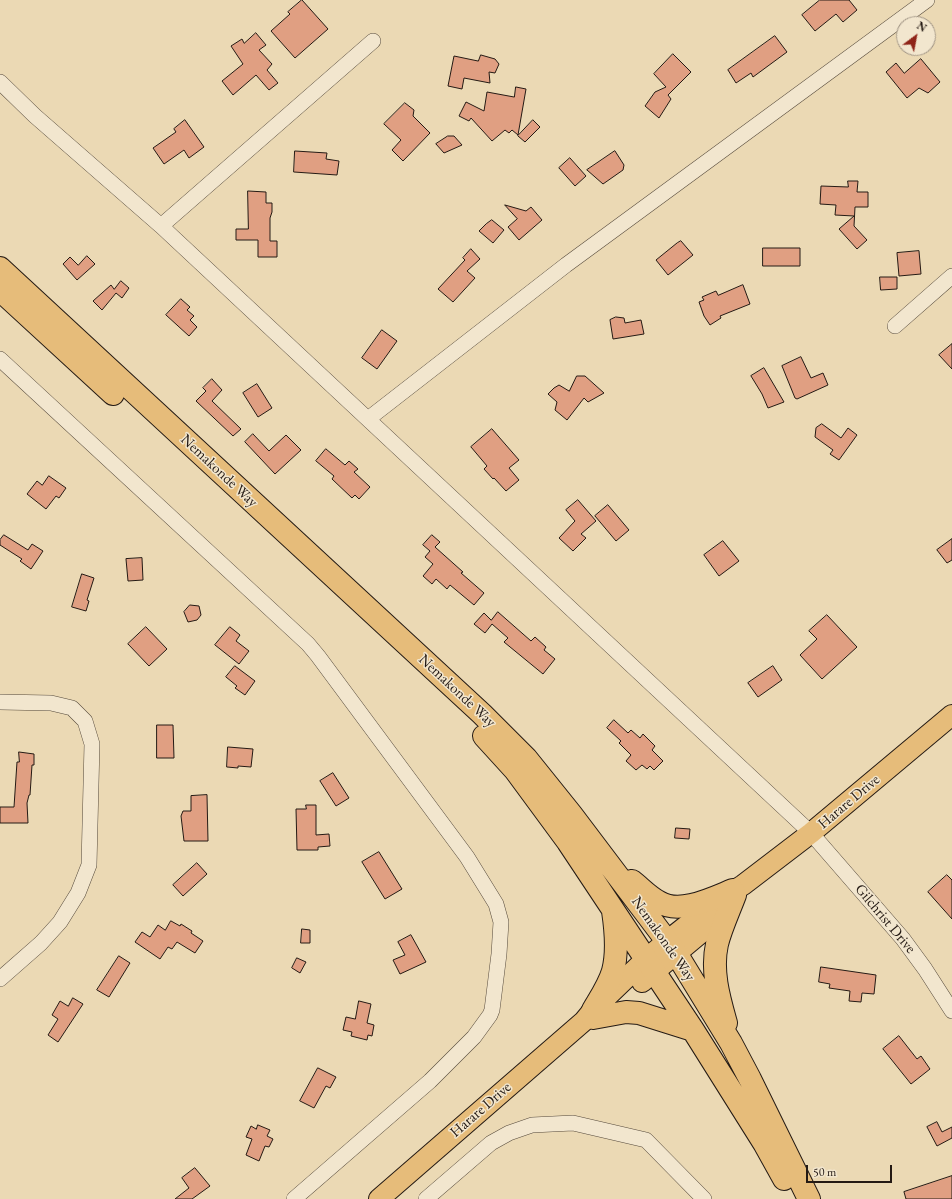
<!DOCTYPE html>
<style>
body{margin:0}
#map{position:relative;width:952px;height:1199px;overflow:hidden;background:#ebd9b4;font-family:"EB Garamond",serif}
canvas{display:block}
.north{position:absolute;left:896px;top:16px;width:40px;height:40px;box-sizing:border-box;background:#f2e6ce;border:1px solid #a09484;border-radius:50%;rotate:32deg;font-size:11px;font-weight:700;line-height:16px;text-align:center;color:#241a14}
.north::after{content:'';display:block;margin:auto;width:14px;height:18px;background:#8f2418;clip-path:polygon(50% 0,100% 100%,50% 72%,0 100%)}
.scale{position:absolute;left:806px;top:1165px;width:86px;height:18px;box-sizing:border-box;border:2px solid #241a14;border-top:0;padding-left:5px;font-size:12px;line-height:14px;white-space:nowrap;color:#241a14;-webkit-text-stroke:3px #f2e6ce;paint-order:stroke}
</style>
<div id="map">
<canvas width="952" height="1199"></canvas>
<div class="north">N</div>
<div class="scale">50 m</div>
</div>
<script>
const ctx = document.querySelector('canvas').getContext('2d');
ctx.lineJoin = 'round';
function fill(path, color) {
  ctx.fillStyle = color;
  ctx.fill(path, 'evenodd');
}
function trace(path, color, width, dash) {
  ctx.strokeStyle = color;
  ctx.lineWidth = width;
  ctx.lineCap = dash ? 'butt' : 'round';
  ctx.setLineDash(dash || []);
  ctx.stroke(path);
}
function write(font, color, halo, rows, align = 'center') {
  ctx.font = font + ' "EB Garamond",serif';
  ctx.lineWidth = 3;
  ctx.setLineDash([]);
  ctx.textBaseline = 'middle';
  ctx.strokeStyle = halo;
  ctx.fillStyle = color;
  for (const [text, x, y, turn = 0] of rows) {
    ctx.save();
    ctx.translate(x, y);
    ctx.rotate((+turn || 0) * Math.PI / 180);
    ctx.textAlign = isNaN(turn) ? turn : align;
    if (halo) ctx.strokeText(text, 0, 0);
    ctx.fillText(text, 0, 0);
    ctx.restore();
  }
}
const building = new Path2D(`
 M302 0 328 29 295 58 271 31 290 14 288 12Z
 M820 0H849L857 10 843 22 836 14 815 31 802 15Z
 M256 33 266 45 259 50 272 64 267 70 278 83 269 90 256 75 233 95 222 81 243 64 231 46 242 39 244 43Z
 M775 36 787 52 753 77 751 73 736 83 728 70Z
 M673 54 691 72 668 95 671 99 659 118 645 106 655 92 666 87 654 74Z
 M481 55 495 59 499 64 495 73 489 72 490 83 464 78 462 89 448 86 454 56 478 61Z
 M921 59 940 82 928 93 919 88 907 98 886 72 896 63 904 73Z
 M516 87 526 89 518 135 512 130 509 133 505 130 492 141 471 118 469 121 459 116 466 102 484 111 487 92 514 97Z
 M405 103 414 110 413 116 430 133 403 161 392 150 401 140 384 124Z
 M185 120 204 147 189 158 184 150 164 164 153 148 176 132 174 129Z
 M533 120 540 127 525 142 518 136Z
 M448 136H454L462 145 444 153 436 144Z
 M295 151 327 153 326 159 339 161 337 175 294 172Z
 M615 151 624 165 623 170 603 184 587 170Z
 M570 158 586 176 575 186 559 168Z
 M848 181H858L857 192H868V207H855L854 226 867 240 857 249 839 229 854 216 835 215 836 205 820 204 821 186 848 187Z
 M248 191 266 192V203H272V212L270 218V241H277V257H258V240H236V229H248Z
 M505 205 526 211 531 207 542 220 519 240 508 227 517 219Z
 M492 220 504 230 493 243 479 231 486 224Z
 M681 241 693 255 668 275 656 260 677 243Z
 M763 248H800V266H763Z
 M471 249 480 259 467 271 475 278 453 302 438 289 465 260 463 258Z
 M919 251 921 274 899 276 897 253Z
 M87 256 95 264 77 280 63 264 70 257 78 265Z
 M880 277H897V289L881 290Z
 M121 281 129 288 122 298 116 293 102 310 93 301 111 285 114 289Z
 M743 285 750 304 720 316 721 318 710 325 704 316 699 302 704 300 702 297 716 291 718 295Z
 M181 299 190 307 187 310 194 316 190 320 197 327 189 336 166 315Z
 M616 317 624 318 625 323 641 320 644 334 613 339 610 320Z
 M382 330 397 341 377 369 362 358Z
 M952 344V369L939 355Z
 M801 357 811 378 823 373 828 385 797 399 795 398 782 366Z
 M764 368 784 402 768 408 762 394 751 376Z
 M577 376H585L604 393 588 402 584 398 567 420 555 410 557 402 548 394 554 388 559 385 569 391Z
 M212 379 222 390 212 401 241 429 233 436 196 401 206 391 203 388Z
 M257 384 272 408 258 417 243 393Z
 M822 424 841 438 848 428 857 435 839 460 830 454 833 450 815 437 816 428Z
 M492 429 519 460 509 468 519 480 506 491 494 478 493 479 484 469 487 466 471 447Z
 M253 434 269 451 286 435 301 450 275 474 245 442Z
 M326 449 345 465 349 461 358 469 354 472 370 487 359 499 355 495 352 498 332 479 334 476 316 461Z
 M49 476 66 488 59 498 56 496 46 509 27 494 37 481 42 485Z
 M578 500 596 521 581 534 586 538 573 551 559 538 575 521 566 510Z
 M608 505 629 530 616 541 595 516Z
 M4 535 28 550 32 544 43 551 31 569 20 561 22 559 0 545V540Z
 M432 535 440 542 435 547 463 572 461 573 484 593 474 605 450 585 447 589 436 579 432 584 423 576 433 564 425 557 430 551 423 545Z
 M952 539V560L947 563 937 550Z
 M723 541 739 561 719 576 704 555Z
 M142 558 143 580 128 581 126 559Z
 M82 574 94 578 87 600 89 601 86 611 72 607Z
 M190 605 199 606 201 615 197 620 188 622 184 612Z
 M498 612 531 641 535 637 546 647 544 650 555 659 543 674 504 642 508 638 492 624 485 633 474 624 484 613 491 620Z
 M827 615 857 647 822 679 800 655 817 639 809 631Z
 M146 627 167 649 149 666 128 644Z
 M230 627 240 635 236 641 249 651 239 664 215 645Z
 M235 666 255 681 245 695 235 688 237 686 226 677Z
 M773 666 782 680 758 697 748 683Z
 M614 720 628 733 631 730 640 738 643 734 655 746 652 750 663 761 654 770 650 766 647 769 642 765 636 770 626 761 631 755 619 743 621 741 607 728Z
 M157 725H173L174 758H157Z
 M228 747 253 749 251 767 238 766V768L227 767Z
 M19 752 34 754V765H32L30 795H29L27 803 28 823H0V807H14L17 762H19Z
 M333 773 349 798 336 806 320 781Z
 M207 795 208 841H184L181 816 183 811H191V796Z
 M306 805H316V835L329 834 330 846 318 847V850H297L296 809H306Z
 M676 828 690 829 689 839 675 838Z
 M379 852 402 889 385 899 362 862Z
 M197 863 207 874 183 896 173 885Z
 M947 875 952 880V919L928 892Z
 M171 921 180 926 181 924 192 931 191 933 203 941 195 953 177 942 172 949 168 947 160 959 135 942 142 932 150 937 158 925 165 930Z
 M302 929 310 930V943H301Z
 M411 935 426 962 400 974 393 960 405 955 398 942Z
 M119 956 130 963 109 997 97 990Z
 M297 958 306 962 300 973 292 968Z
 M821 967 876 975 874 994 862 993 861 1002 849 1001 850 991 829 988 830 984 819 982Z
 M73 998 83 1004 58 1042 48 1035 58 1019 52 1015 60 1001 68 1006Z
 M359 1001 371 1004 367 1023 374 1025 372 1036 368 1035 367 1040 351 1036 352 1032 343 1030 346 1017 355 1019Z
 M899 1036 917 1059 921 1056 930 1069 911 1084 883 1049Z
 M318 1068 336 1077 330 1088 326 1086 314 1108 300 1101Z
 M937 1122 942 1132 952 1127V1138L937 1146 927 1127Z
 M258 1125 270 1130 267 1136 273 1139 269 1147 265 1146 259 1161 246 1155 252 1139 246 1137 251 1126 256 1129Z
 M195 1168 210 1186 192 1199H175L189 1188 182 1178Z
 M952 1176V1199H906L904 1192Z`);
const minor = new Path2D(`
 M0 82 35 116 161 226 811 833 903 939 925 969 952 1011
 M161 226 373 41
 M895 326 952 276
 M0 359 308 644 318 656 467 857 496 904 501 922 499 954 492 1010 490 1015 474 1037 430 1081 294 1199
 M368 419 566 265 927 0
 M0 702 51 703 72 708 85 721 92 744 89 865 78 893 60 922 41 943 0 979
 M426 1199 491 1143 509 1133 532 1125 573 1123 646 1140 704 1199`);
const major = new Path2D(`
 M642 982 703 931 723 910
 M379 1199 584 1021 593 1010 646 959 667 941 719 900 743 885 811 833 952 715`);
const highway = new Path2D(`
 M0 268 482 714 526 758 571 814 676 953 731 1043 750 1079 809 1199
 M0 290 113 394
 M484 736 515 770 568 842 693 1030 764 1143 784 1179
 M632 881C641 888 649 897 659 902 680 915 713 898 733 890
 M593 1010C600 998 609 985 613 971 618 952 616 931 613 911
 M593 1018 626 1012 639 1013 693 1030
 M726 1023C719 998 711 971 717 944 721 928 729 911 735 895`);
const streetNames = [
 ["Nemakonde Way",219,471,43],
 ["Nemakonde Way",457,691,43],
 ["Harare Drive",849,802,-40],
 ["Gilchrist Drive",885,919,50],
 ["Nemakonde Way",663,939,55],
 ["Harare Drive",481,1110,-41]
];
fill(building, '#e09f82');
trace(building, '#241a14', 1);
trace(minor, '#564a3c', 16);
trace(major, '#241a14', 22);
trace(highway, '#241a14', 24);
trace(minor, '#f2e6ce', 15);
trace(major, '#e6bc7a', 20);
trace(highway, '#e6bc7a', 22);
write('15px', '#241a14', '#f2e6ce', streetNames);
</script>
